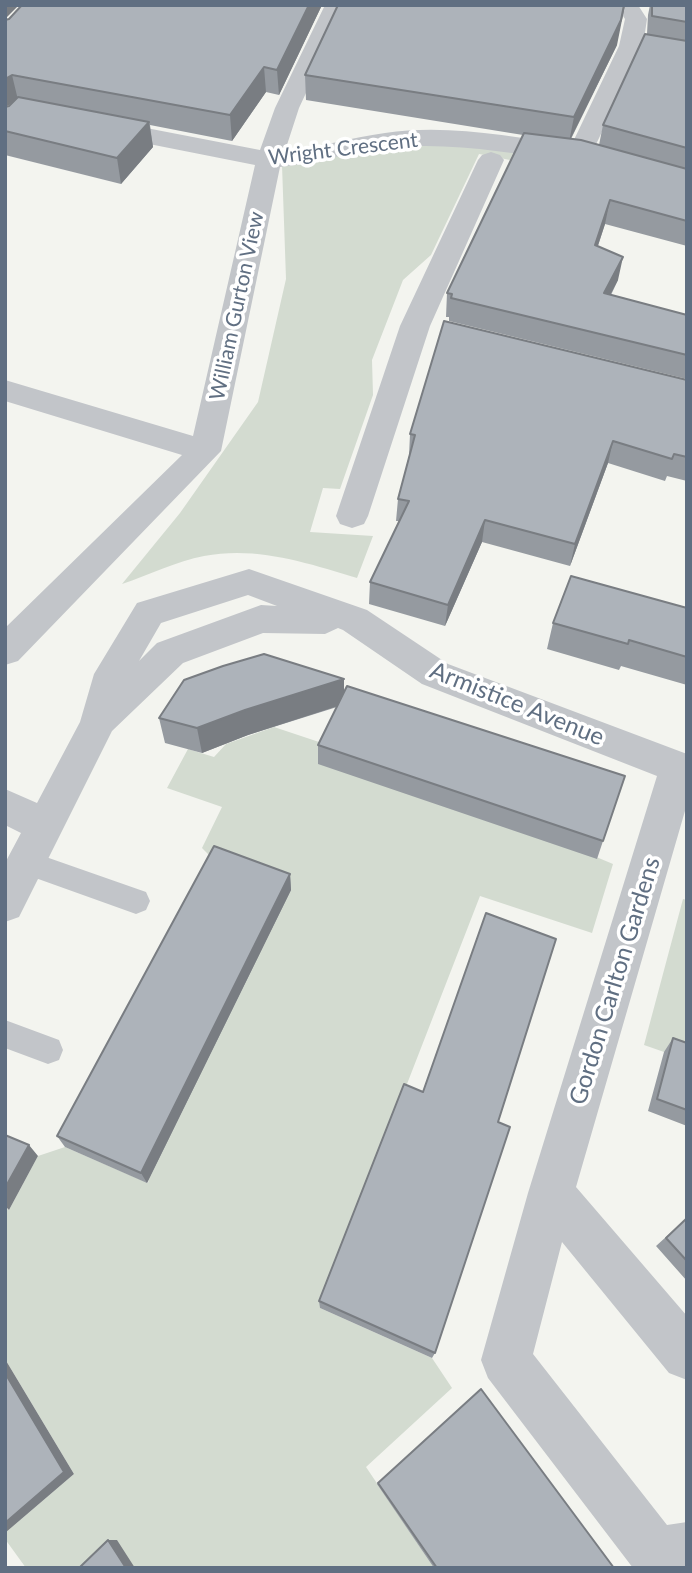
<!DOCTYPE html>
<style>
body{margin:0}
#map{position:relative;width:692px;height:1573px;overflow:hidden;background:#f3f4ef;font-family:Lato,sans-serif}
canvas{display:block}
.frame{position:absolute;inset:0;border:7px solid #606f82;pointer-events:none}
</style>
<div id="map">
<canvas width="692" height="1573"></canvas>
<div class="frame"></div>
</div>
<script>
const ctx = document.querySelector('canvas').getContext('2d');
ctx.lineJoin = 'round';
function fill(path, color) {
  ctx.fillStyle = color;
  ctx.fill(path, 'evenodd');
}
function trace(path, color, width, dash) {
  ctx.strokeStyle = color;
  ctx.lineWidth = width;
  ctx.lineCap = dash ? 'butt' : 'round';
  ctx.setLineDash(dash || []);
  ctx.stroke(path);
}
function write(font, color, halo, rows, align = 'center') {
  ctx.font = font + ' Lato,sans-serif';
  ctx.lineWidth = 7;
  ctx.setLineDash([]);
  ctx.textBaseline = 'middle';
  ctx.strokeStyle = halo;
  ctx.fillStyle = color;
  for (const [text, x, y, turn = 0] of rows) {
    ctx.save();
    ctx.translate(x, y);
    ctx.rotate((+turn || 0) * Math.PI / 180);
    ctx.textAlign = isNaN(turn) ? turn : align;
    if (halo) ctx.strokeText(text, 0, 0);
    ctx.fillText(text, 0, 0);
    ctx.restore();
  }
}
const green = new Path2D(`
 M449 143 515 149 510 160 479 154 431 255 403 280 372 360 373 395 340 489 323 488 310 532 373 536 357 578C307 563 257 546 204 556 177 561 149 575 122 584L180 513 258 402 286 279 282 165 381 149Z
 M274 727 328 745 613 864 592 933 480 896 320 1308 432 1358 452 1388 366 1467 434 1568H26L5 1539V1533L74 1474 5 1359V1208L9 1210 38 1156 65 1147 148 1183 217 863 202 848 222 807 167 788 188 749 214 757 226 744Z
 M683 899 687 900V1060L644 1045Z`);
const lane = new Path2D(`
 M26 850 146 892 150 901 146 910 136 914 16 871 12 862 16 853Z
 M5 1020 59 1040 63 1050 59 1060 48 1064 5 1048Z`);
const street = new Path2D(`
 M325 5H347L299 108 285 151C319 147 351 138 385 133 446 124 511 136 571 146L619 46 625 19 616 5H638L647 19 643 46 589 159 570 161C509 153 448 141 387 148 351 151 317 163 280 167L221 451 18 661 5 665V628L182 455 5 401V380L193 436 255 165 23 119 14 129 5 131V108L17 103 260 150 275 108Z
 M491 152 500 155 504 160 430 326 368 516 364 524 352 528 340 524 336 516 400 326 478 160 482 155Z
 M249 569 367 610 448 664 687 754V804L576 1187 687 1316V1380L669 1373 562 1242 533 1354 667 1525 687 1522V1568H633L488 1378 481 1360 528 1193 657 776 422 684 343 630 338 628 325 634 263 633 183 663 112 731 19 917 5 922V863L21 833 5 825V789L37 803 80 722 94 674 137 603ZM248 595 277 606 261 605 157 643 139 661 161 623Z`);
const wall = new Path2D(`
 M322 5 279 95 266 92 232 141 150 125 153 147 121 184 5 155V107L9 106 12 103 5 107V20Z
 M650 5H687V246L605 224 598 246 618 280 611 295 687 315V379L449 321V317H446L447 293 523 135 306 100 305 75 617 45 571 139 599 145 603 125 647 34 648 15Z
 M687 380V481L667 476 665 481 608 463 570 566 482 542 445 626 369 604 370 582 399 521H396L398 499 409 456 410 434Z
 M687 608V685L621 666 619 670 547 649 553 623Z
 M344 693 603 841 597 859 318 764V745L337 707 248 735 202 753 165 743 159 718Z
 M290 874 291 890 147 1183 65 1147 57 1136Z
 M673 1038 687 1043V1126L648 1111 664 1052Z
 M498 1122 435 1353 432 1358 320 1308 319 1301Z
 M687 1218V1281L656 1246Z
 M481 1389 614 1568H434L377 1484Z`);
const shadedWall = new Path2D(`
 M5 5H19L5 19Z
 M309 5H322L279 95 277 70Z
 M625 5 617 45 569 142 574 117Z
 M264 67 266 92 232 141 230 115Z
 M12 75 18 100 5 107V79Z
 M149 122 153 147 121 184 117 158Z
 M610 200 605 224 590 269 595 245Z
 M623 257 618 280 599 316 604 293Z
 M613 441 608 463 570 566 575 544Z
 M485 520 482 542 445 626 448 605Z
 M344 679V704L248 735 202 753 197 728 245 710Z
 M290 874 291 890 147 1183 141 1173Z
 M29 1145 38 1156 9 1210 5 1206V1188Z
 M5 1359 74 1474 5 1533Z
 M108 1540H117L135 1568H126Z`);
const building = new Path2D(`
 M22 5H309L277 70 264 67 230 115 12 75 5 79V20L9 19Z
 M338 5H624L621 20 574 117 305 75Z
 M652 5H687V22L652 16Z
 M645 34 687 41V148L603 125Z
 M18 97 149 122 117 158 5 131V107L9 106Z
 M524 133 581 140 687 169V221L610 200 595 245 623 257 604 293 687 315V355L451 298 452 294 447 293Z
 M444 321 687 380V457L674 454 672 459 613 441 575 544 485 520 448 605 370 582 409 501 398 499 415 435 410 434Z
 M571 576 687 608V657L629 640 628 644 553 623Z
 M264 654 344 679 245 710 197 728 159 718 184 680 223 666Z
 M347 686 625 776 603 841 318 745Z
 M214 846 290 874 141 1173 57 1136Z
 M486 913 556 939 498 1122 510 1127 435 1353 319 1301 404 1084 423 1092Z
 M673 1038 687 1043V1110L657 1099Z
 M5 1135 29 1145 5 1188Z
 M687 1218V1261L666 1238Z
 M5 1373 64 1472 5 1523Z
 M481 1389 614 1568H437L378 1483Z
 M108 1540 126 1568H79Z`);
const farStreetnames = [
 ["Wright Crescent",343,149,-7],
 ["William Gurton View",237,306,-78]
];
const streetNames = [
 ["Armistice Avenue",517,704,22],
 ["Gordon Carlton Gardens",615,981,-73]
];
fill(green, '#d3dbd0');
fill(lane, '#c2c5c9');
fill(street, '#c2c5c9');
fill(wall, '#959aa0');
fill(shadedWall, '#797d82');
fill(building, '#adb3ba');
trace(building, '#797d82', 2);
write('21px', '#606f82', '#fff', farStreetnames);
write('24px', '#606f82', '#fff', streetNames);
</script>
